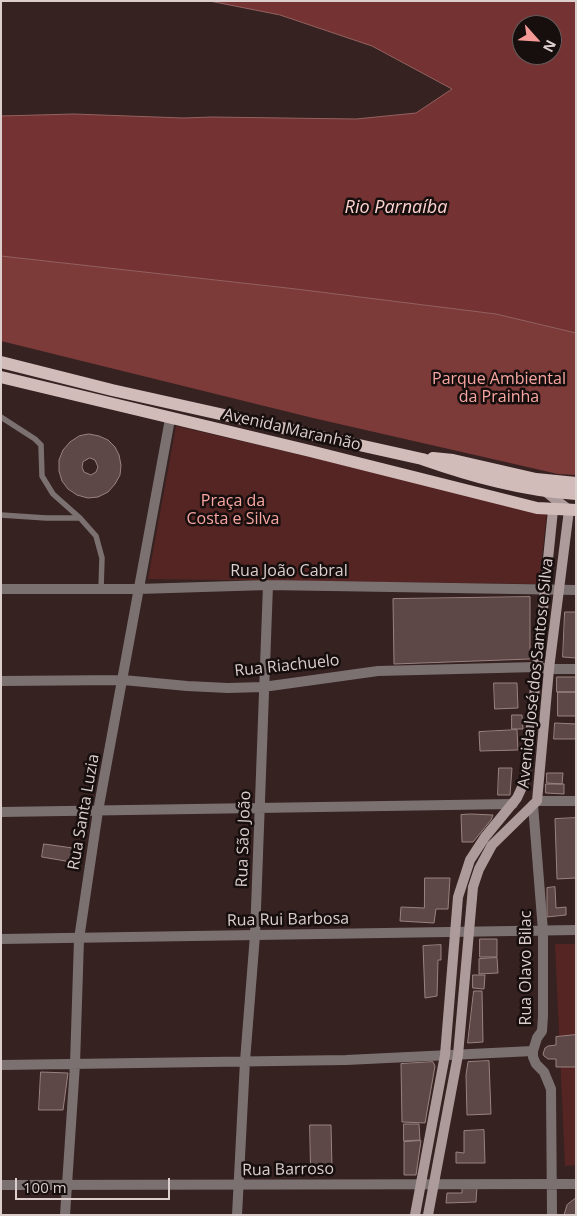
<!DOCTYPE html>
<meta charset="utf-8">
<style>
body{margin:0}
#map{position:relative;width:577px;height:1216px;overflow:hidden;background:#352221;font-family:"Open Sans",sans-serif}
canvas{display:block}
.frame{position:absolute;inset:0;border:2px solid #dbcecd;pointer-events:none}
.north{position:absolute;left:512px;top:15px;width:50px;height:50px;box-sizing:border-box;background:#170e0e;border:1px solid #655b5a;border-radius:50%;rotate:116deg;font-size:14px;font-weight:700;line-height:20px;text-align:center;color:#dbcecd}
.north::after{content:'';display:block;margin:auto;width:18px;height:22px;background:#f59b97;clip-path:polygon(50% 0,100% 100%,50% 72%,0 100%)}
.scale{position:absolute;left:15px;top:1178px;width:155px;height:22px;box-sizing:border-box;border:2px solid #dbcecd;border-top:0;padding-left:6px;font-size:15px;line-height:18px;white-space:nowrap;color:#dbcecd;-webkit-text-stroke:4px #170e0e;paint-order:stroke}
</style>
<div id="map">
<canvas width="577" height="1216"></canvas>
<div class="frame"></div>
<div class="north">N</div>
<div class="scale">100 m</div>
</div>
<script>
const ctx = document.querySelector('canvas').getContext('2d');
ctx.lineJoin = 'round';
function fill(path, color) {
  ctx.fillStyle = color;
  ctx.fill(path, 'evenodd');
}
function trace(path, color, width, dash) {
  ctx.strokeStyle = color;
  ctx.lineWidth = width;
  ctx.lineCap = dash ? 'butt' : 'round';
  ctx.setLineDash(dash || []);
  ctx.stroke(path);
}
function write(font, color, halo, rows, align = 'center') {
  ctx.font = font + ' "Open Sans",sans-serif';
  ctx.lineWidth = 5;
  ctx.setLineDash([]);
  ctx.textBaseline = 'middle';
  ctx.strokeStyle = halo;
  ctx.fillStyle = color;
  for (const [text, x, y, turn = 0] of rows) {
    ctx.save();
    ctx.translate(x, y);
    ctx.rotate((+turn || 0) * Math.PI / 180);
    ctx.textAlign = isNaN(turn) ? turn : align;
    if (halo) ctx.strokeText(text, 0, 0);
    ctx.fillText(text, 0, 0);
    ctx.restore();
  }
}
const green = new Path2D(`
 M176 426 547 512 539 584 148 579Z
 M555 944H576V1165L565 1166Z`);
const forest = new Path2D(`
 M1 256 296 289 496 314 576 333V475L558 474 313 418 1 341Z`);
const water = new Path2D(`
 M210 1H576V333L496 314 296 289 1 256V116L74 114 183 118 212 117 356 119 416 113 452 89 372 46 280 15ZM522 25H552V55H522Z`);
const building = new Path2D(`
 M89 434 99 436 108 440 115 447 119 455 121 465 120 475 115 484 108 492 98 497 88 498 77 495 68 489 62 481 59 471V460L63 450 70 442 79 436ZM90 458 95 460 98 467 96 472 91 475 84 472 82 467 83 462Z
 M530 597V659L394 664 393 599Z
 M565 612H576V658L563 657Z
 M557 677H576V692H557Z
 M494 683H517L518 708 495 709Z
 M558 692H576V716H558Z
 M512 715H522L523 729H512Z
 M555 723 576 724V739H554Z
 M517 730 518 750 480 751 479 732Z
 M499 768H512L510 795H498Z
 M547 773H563L562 784 547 783Z
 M546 784H564V794L546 793Z
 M471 814 493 815 491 820 473 842H462L461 815Z
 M576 818V878L557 879 555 819Z
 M44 844 80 849 77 863 42 857Z
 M425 878H450L448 909H436L434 923 400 921 401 907 424 908Z
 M555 887 556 908 566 907V915L547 917V888Z
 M480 939H497V957H480Z
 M441 945V960H438L437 996 425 998 423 946Z
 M497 958 498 973 479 974V959Z
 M473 975H485L484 989 473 988Z
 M474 991H482L483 1042 468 1043Z
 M576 1035V1067H556V1059H548L544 1056 543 1054 545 1048 548 1046 556 1045V1037Z
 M489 1061 491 1114 467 1115 466 1075 468 1062Z
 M433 1062 435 1066 425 1123 402 1122 401 1064Z
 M41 1072 68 1073 63 1110H39Z
 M404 1124H419L420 1140 404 1141Z
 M310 1125H331L332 1169H311Z
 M484 1130 485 1163H456V1152L464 1153V1131Z
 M421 1141 416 1175H404V1142Z
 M477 1187 476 1202 446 1203 447 1193H462V1188Z
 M576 1198V1215H564L567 1205Z`);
const service = new Path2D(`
 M1 417 35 439 41 445 42 476 53 494 80 518 96 536 102 558 101 589
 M1 515 46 518H80`);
const minor = new Path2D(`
 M1 589H138L268 585 576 590
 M1 681 123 680 187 686 228 688 263 687 378 671 537 667 549 669H576
 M537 801H576
 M1 812 513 804
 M1 1065 346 1060 533 1051
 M65 1215 75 1064 79 939 98 811 170 419
 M237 1215 245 1061 255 935 268 585`);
const tertiary = new Path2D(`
 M533 805 543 931V1016L542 1031 537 1038 533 1051V1057L536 1064 544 1072 551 1089 552 1215
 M1 939 576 930
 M1 1185 576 1184`);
const secondary = new Path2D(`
 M415 1215 445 1055 458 897 470 860 485 837 517 798 523 785 527 766 553 510 559 505
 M428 1215 458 1055 473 887 479 869 492 845 537 801 549 669 569 510 546 492`);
const primary = new Path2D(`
 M1 362 112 390 422 459C471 476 523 491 576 494
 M1 377 310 451 537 508 576 510
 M433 458 453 460 536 479 576 483`);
const parkNames = [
 ["Parque Ambiental",499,379],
 ["da Prainha",499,397],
 ["Praça da",233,501],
 ["Costa e Silva",233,519]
];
const streetNames = [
 ["Avenida Maranhão",292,430,13],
 ["Rua João Cabral",289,571],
 ["Rua Riachuelo",287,666,-6],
 ["Avenida José dos Santos e Silva",536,673,-84],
 ["Rua Santa Luzia",84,812,-80],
 ["Rua São João",244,839,-88],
 ["Rua Rui Barbosa",288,920,-1],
 ["Rua Olavo Bilac",526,968,-90],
 ["Rua Barroso",288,1170,-1]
];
const waterNames = [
 ["Rio Parnaíba",396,208]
];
fill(green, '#552524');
fill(forest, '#7c3a39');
fill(water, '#743332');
trace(water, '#936260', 1);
fill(building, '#5d4847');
trace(building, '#9a8280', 1);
trace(service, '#7c7171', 5.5);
trace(minor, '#7c7171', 10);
trace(tertiary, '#7c7171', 10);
trace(secondary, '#ac9b9a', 10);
trace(primary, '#d1bcba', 12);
write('16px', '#f8a6a2', '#170e0e', parkNames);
write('16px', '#dbcecd', '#170e0e', streetNames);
write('italic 18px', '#fdd2cf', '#170e0e', waterNames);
</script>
